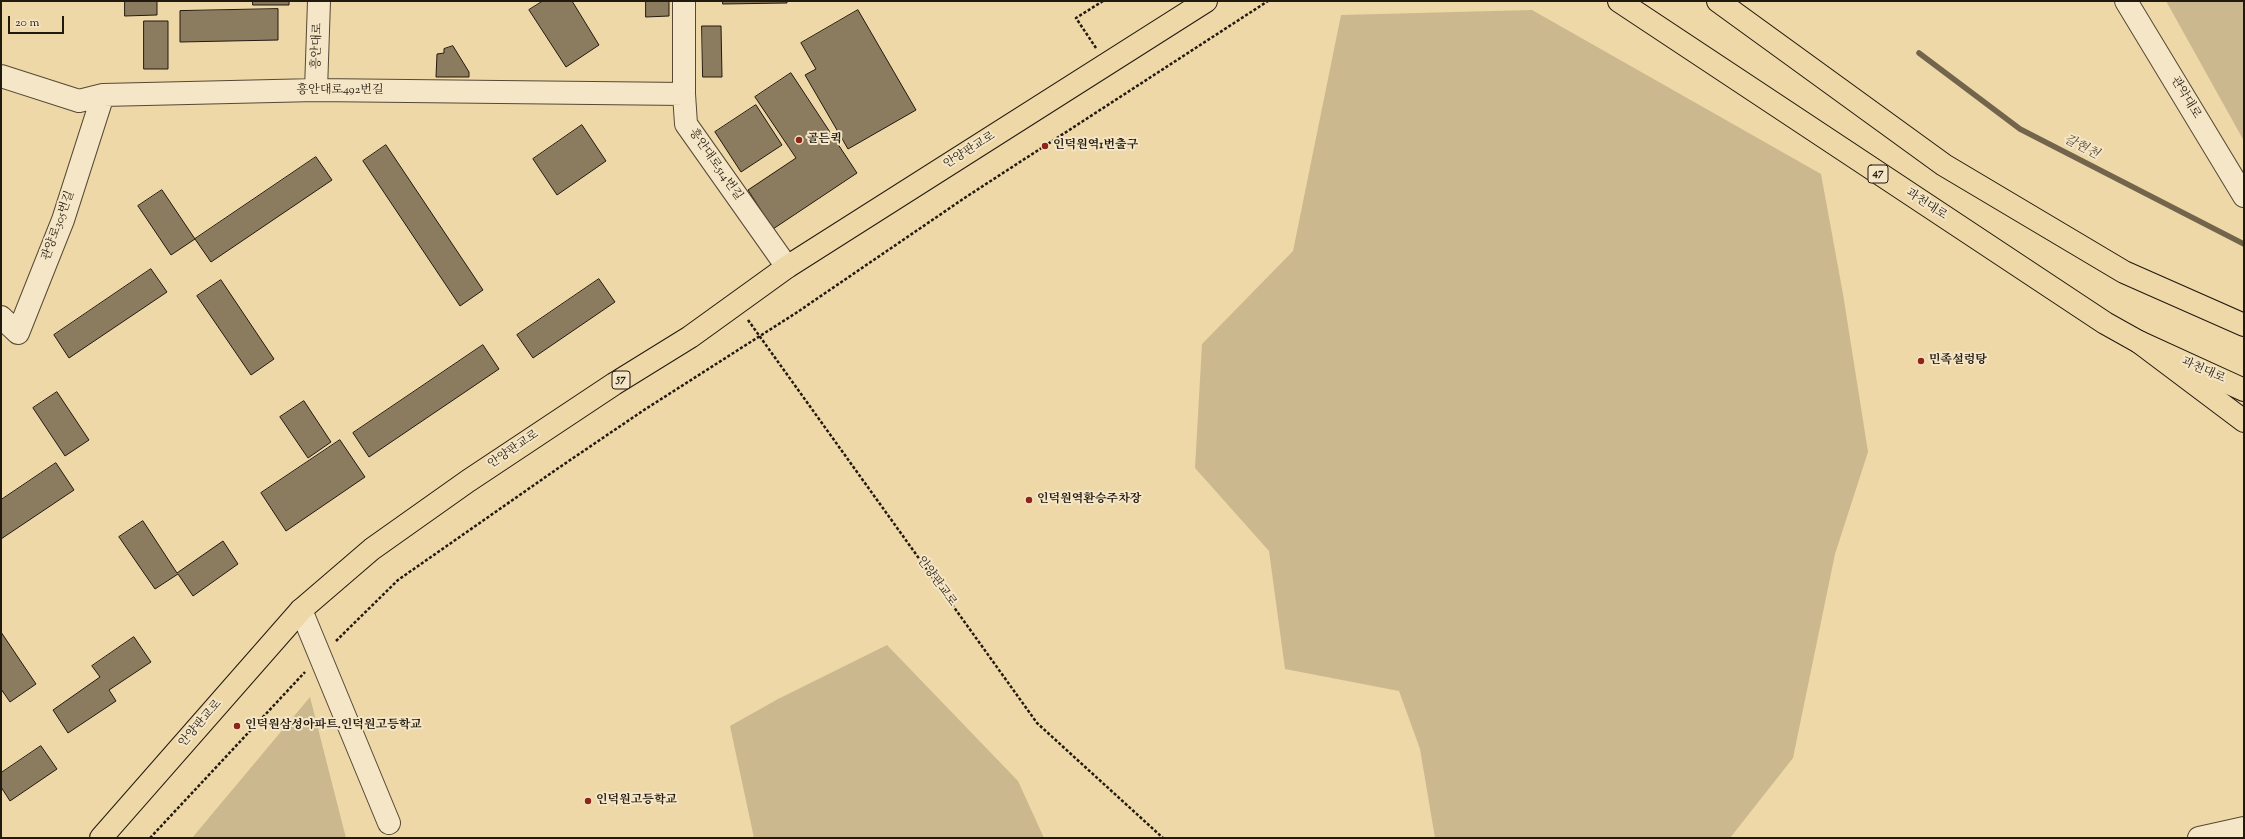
<!DOCTYPE html>
<meta charset="utf-8">
<style>
body{margin:0}
#map{position:relative;width:2245px;height:839px;overflow:hidden;background:#eed8a8;font-family:"Sorts Mill Goudy",serif}
canvas{display:block}
.frame{position:absolute;inset:0;border:2px solid #22190f;pointer-events:none}
.scale{position:absolute;left:8px;top:16px;width:56px;height:18px;box-sizing:border-box;border:2px solid #22190f;border-top:0;padding-left:5px;font-size:12px;line-height:14px;white-space:nowrap;color:#22190f;-webkit-text-stroke:3px #f4e6c6;paint-order:stroke}
</style>
<div id="map">
<canvas width="2245" height="839"></canvas>
<div class="frame"></div>
<div class="scale">20 m</div>
</div>
<script>
const ctx = document.querySelector('canvas').getContext('2d');
ctx.lineJoin = 'round';
function fill(path, color) {
  ctx.fillStyle = color;
  ctx.fill(path, 'evenodd');
}
function trace(path, color, width, dash) {
  ctx.strokeStyle = color;
  ctx.lineWidth = width;
  ctx.lineCap = dash ? 'butt' : 'round';
  ctx.setLineDash(dash || []);
  ctx.stroke(path);
}
function write(font, color, halo, rows, align = 'center') {
  ctx.font = font + ' "Sorts Mill Goudy","Noto Serif KR",serif';
  ctx.lineWidth = 4;
  ctx.setLineDash([]);
  ctx.textBaseline = 'middle';
  ctx.strokeStyle = halo;
  ctx.fillStyle = color;
  for (const [text, x, y, turn = 0] of rows) {
    ctx.save();
    ctx.translate(x, y);
    ctx.rotate((+turn || 0) * Math.PI / 180);
    ctx.textAlign = isNaN(turn) ? turn : align;
    if (halo) ctx.strokeText(text, 0, 0);
    ctx.fillText(text, 0, 0);
    ctx.restore();
  }
}
const green = new Path2D(`
 M2166 1H2244V141Z
 M1532 10 1821 174 1843 294 1868 452 1835 554 1793 758 1730 838H1435L1420 749 1399 691 1285 669 1269 551 1195 468 1202 344 1293 251 1341 15Z
 M887 645 1018 781 1044 838H754L730 726 778 699Z
 M310 697 346 838H192Z`);
const stream = new Path2D(`
 M1919 53 2020 129 2244 244`);
const building = new Path2D(`
 M125 1H157V15L125 16Z
 M253 1H289V5H253Z
 M543 1H572L599 45 566 67 529 10Z
 M646 1H669V16L646 17Z
 M723 1H787V3L723 4Z
 M278 9V40L180 42V11Z
 M858 10 916 110 848 149 805 75 816 69 801 43Z
 M144 21H168V69H144Z
 M702 26H721L722 77H703Z
 M453 46 469 72V77H436L437 54 444 53V49Z
 M791 73 857 173 773 229 748 190 796 158 755 97Z
 M756 105 782 145 741 172 715 132Z
 M582 125 606 161 557 195 533 159Z
 M386 145 483 290 460 306 363 161Z
 M316 157 332 180 211 262 195 239Z
 M162 190 195 239 171 255 138 206Z
 M151 269 167 292 69 358 54 335Z
 M599 279 615 302 533 358 517 335Z
 M221 280 274 359 251 375 197 296Z
 M483 345 499 369 369 457 353 433Z
 M57 392 89 440 65 456 33 408Z
 M304 401 331 442 308 458 280 417Z
 M340 440 365 477 286 531 261 493Z
 M56 463 74 490 1 539V500Z
 M143 521 177 573 223 541 238 564 193 596 178 574 155 589 119 537Z
 M1 632 36 684 10 702 1 689Z
 M134 637 151 662 109 690 116 701 68 733 53 710 100 677 92 666Z
 M41 746 57 769 10 801 1 787V773Z`);
const path = new Path2D(`
 M1096 48 1076 18 1103 1
 M748 320 1037 723 1163 838
 M336 641 398 580 557 469 644 410 796 313 966 197 1268 1
 M150 838 305 672`);
const minor = new Path2D(`
 M684 1V94L686 124 787 267
 M2126 1 2244 196
 M1 76 79 101 103 95 316 90 684 94
 M316 90 319 1
 M1 317 18 333 63 220 103 95
 M301 610 389 823
 M2199 838 2244 828`);
const major = new Path2D(`
 M1619 1 2105 323 2139 342 2244 390
 M1718 1 1944 165 2124 272 2244 325
 M101 838 301 610 372 549 468 481 614 384 690 337 787 267 1206 1`);
const highway = new Path2D(`
 M2139 342 2244 421`);
const markers = [
 [799,140,4,"#8f2418"],
 [1045,146,4,"#8f2418"],
 [1921,361,4,"#8f2418"],
 [1029,500,4,"#8f2418"],
 [237,726,4,"#8f2418"],
 [588,801,4,"#8f2418"]
];
const shields = [
 [1878,174,20],
 [621,380,18]
];
const shieldNames = [
 ["47",1878,174],
 ["57",621,380]
];
const streetNames = [
 ["흥안대로",318,46,-88],
 ["흥안대로492번길",340,91],
 ["관악대로",2185,98,59],
 ["안양판교로",970,151,-32],
 ["흥안대로514번길",715,165,55],
 ["과천대로",1926,205,33],
 ["관양로305번길",59,226,-70],
 ["과천대로",2203,371,24],
 ["안양판교로",514,450,-34],
 ["안양판교로",936,582,54],
 ["안양판교로",201,724,-49]
];
const poiNames = [
 ["골든퀵",807,140],
 ["인덕원역1번출구",1053,146],
 ["민족설렁탕",1929,361],
 ["인덕원역환승주차장",1037,500],
 ["인덕원삼성아파트.인덕원고등학교",245,726],
 ["인덕원고등학교",596,801]
];
const waterNames = [
 ["갈현천",2081,148,27]
];
fill(green, '#cbb88e');
trace(stream, '#73654c', 5.5);
fill(building, '#8c7c5f');
trace(building, '#22190f', 1);
trace(minor, '#554935', 24);
trace(major, '#22190f', 24);
trace(highway, '#22190f', 24);
trace(path, '#22190f', 2.5, [3, 2]);
trace(minor, '#f4e6c6', 22);
trace(major, '#eed8a8', 22);
trace(highway, '#eed8a8', 22);
for (const [x, y, r, color] of markers) {
  const dot = new Path2D();
  dot.arc(x, y, r, 0, 2 * Math.PI);
  ctx.fillStyle = color;
  ctx.fill(dot);
  trace(dot, '#f4e6c6', 1.5);
}
for (const [x, y, w] of shields) {
  const box = new Path2D();
  box.roundRect(x - w / 2, y - 9, w, 18, 3);
  ctx.fillStyle = '#f4e6c6';
  ctx.fill(box);
  trace(box, '#22190f', 1);
}
write('bold 11px', '#22190f', null, shieldNames);
write('12px', '#22190f', '#f4e6c6', streetNames);
write('bold 12px', '#22190f', '#f4e6c6', poiNames, 'left');
write('italic 13px', '#584b37', '#f4e6c6', waterNames);
</script>
